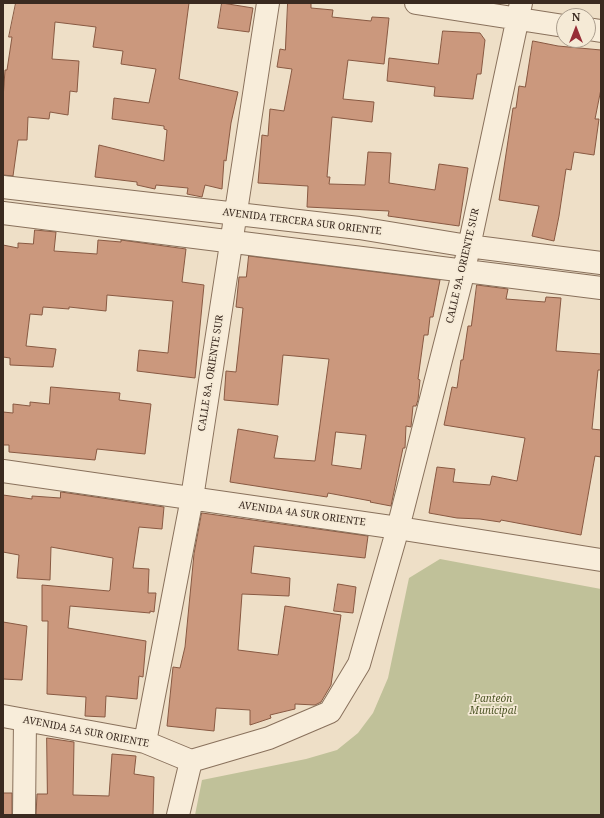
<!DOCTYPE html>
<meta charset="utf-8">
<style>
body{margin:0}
#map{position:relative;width:604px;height:818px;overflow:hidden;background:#eedfc7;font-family:"Noto Serif",serif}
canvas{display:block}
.frame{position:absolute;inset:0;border:4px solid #3a2a20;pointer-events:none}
.north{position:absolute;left:556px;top:8px;width:40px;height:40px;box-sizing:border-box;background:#f5ead6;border:1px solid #aa9d8d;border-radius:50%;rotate:0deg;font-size:11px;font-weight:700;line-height:16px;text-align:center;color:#3a2a20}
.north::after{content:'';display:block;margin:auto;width:14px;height:18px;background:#972d36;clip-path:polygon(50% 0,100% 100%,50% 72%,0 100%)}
</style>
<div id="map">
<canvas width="604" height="818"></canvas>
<div class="frame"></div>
<div class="north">N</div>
</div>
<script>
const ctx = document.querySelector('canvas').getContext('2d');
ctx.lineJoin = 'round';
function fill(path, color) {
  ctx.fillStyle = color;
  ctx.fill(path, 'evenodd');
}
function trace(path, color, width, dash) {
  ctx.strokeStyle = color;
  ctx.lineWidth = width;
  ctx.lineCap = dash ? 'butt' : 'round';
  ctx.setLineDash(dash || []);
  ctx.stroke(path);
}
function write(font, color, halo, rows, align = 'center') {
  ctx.font = font + ' "Noto Serif",serif';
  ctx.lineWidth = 3.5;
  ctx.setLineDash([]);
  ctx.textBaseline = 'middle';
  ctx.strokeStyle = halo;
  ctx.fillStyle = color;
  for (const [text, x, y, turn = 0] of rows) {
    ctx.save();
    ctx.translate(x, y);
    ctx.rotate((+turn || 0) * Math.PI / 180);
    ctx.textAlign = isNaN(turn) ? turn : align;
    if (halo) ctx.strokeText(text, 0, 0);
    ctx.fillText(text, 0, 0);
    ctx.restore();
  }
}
const cemetery = new Path2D(`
 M440 559 601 589V815H195L202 780 306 759 337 750 358 733 373 713 388 678 409 578Z`);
const building = new Path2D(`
 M16 3H189L179 79 238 92 231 123 226 161 224 160 222 189 205 185 202 197 187 194 188 188 156 185 155 189 137 185V182L95 177 99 145 164 161 167 130 164 129V126L112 119 114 98 149 103 156 69 121 64 123 51 93 47 96 27 55 22 52 59 79 61 77 92 70 91 68 115 50 112 49 119 28 117 27 140H18L13 176 3 175V99L5 70H7L12 37H9Z
 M222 3 253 8 249 32 218 28Z
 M288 3H311V8L333 10 332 17 371 21 372 17 389 18 384 64 348 60 343 99 374 102 372 122 332 117 327 177H330L329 184 365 185 368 152 391 153 389 183 435 190 439 164 468 168 459 226 388 216 389 211 307 207 308 186 258 183 262 135 268 136 270 109 284 111 292 69 277 67 280 49 285 50Z
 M443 31 480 33 485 40 481 74H477L473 99 434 96 435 87 387 81 389 58 438 64Z
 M533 41 558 46 601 50V89L595 119H599L594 155 574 152 571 170 566 169 559 216 554 241 532 236 539 206 499 200 513 108H516L519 86 525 87Z
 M35 230 56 232 54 251 97 254 98 240 121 242V240L186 249 182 282 204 285 195 378 137 371 139 350 168 353 173 301 107 295 106 311 69 307V309L43 307 42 315 30 314 26 346 56 349 53 367 10 365V358L3 357V245L18 248V243L33 244Z
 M249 256 440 280 433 317H430L428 335H424L418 379 420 380 418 400 416 406H413L411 427 406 426 405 448H403L391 506 370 502 371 501 328 493 327 497 230 482 238 429 278 436 274 458 315 461 329 359 283 355 278 405 224 400 226 371 236 372 243 308 236 307 239 277H246ZM336 432 366 435 361 469 332 465Z
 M477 285 508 289 506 299 545 302 546 297 561 298 556 351 601 354V370H598L592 429 601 430V457L595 456 581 535 501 520 500 522 480 519 457 518 429 513 437 467 455 469 453 482 490 485 492 476 517 481 525 438 444 425 452 387 457 388 461 360H463L468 326H471Z
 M51 387 120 393 119 400 151 404 145 454 97 449 95 460 9 452V445H3V412L13 413V404L30 406V402L49 404Z
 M61 492 164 507 162 529 139 527 133 568 149 569 148 593H156L154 612 150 611V613L70 606 68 628 146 641 143 677 139 676 137 699 106 696 105 717 85 716 86 697 47 694 48 621H42V585L109 591 110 590 113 558 51 547 50 580 17 578 19 555 3 552V495L32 499V496L60 498Z
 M202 513 368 536 365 558 254 546 251 573 290 578 289 596 242 594 238 650 278 655 285 606 341 615 331 685 321 702 315 705 295 704V709L270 715 271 718 250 725V710L216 708 214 731 167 726 173 667 180 668 185 647 194 554Z
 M338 584 356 587 353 613 334 611Z
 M3 622 27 626 22 680 3 679Z
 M47 738 74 742 73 795 109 796 112 754 136 756 134 774 154 777 153 815H36L37 794H47Z
 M3 793H12V815H3Z`);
const minor = new Path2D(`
 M416 3 564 26
 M588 29 601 31
 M3 187 359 228 468 246 601 263
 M3 213 601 288
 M3 471 398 528 601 560
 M3 716 145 742 191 761
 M145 742 192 498 268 3
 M191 761 269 738 330 712 359 664 398 528 464 270 521 3
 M24 815 25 720
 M178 815 191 761`);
const streetNames = [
 ["AVENIDA TERCERA SUR ORIENTE",302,222,7],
 ["CALLE 9A. ORIENTE SUR",463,266,-77],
 ["CALLE 8A. ORIENTE SUR",211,373,-81],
 ["AVENIDA 4A SUR ORIENTE",302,514,8],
 ["AVENIDA 5A SUR ORIENTE",86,732,11]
];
const parkNames = [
 ["Panteón",493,699],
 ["Municipal",493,711]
];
fill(cemetery, '#c0c199');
fill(building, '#cb987d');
trace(building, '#885942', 1);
trace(minor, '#89715c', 24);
trace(minor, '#f8edda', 22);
write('10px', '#3a2a20', '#f5ead6', streetNames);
write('italic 10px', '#4e5627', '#f5ead6', parkNames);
</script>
